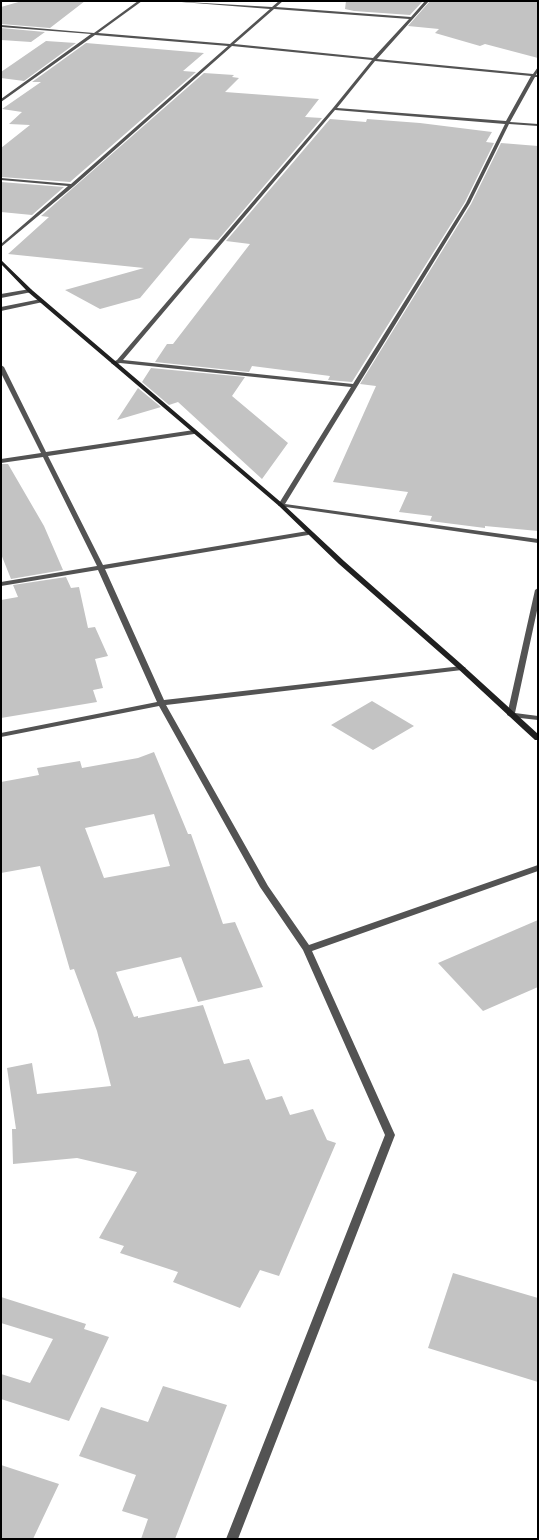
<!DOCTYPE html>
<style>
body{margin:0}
#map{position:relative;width:539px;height:1540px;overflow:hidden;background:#fff;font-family:"Public Sans",sans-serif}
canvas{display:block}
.frame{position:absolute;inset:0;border:2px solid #000;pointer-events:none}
</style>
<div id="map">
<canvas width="539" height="1540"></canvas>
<div class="frame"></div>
</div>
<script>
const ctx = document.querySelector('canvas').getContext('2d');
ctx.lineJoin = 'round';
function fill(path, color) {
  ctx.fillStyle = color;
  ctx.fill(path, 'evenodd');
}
const building = new Path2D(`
 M22 1H85L50 28 1 24V7Z
 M346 1H423L410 15 354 11 345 9Z
 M430 1H538V58L485 44 480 46 435 33 439 29 408 26Z
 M1 28 45 32 31 42 1 40Z
 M46 41 76 43 24 81 1 78V72Z
 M86 43 204 53 183 71 196 72 70 182 1 177V148L30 125 9 124 22 112 2 109 41 82H32Z
 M204 73 234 75 232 77 239 78 225 92 319 99 305 117 322 118 218 240 190 238 140 298 100 309 65 290 144 268 8 254 49 217 41 216Z
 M330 119 366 122 367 119 420 123 492 132 486 142 494 143 465 202 352 382 328 380 330 376 252 366 249 372 155 362 167 344H173L250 244 226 241Z
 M501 143 538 146V531L485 526V528L430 521 432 516 399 512 408 492 333 482 376 386 360 384 471 204Z
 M1 182 64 187 32 215 1 212Z
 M151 368 245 377 232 396 288 443 262 479 178 402 169 405 142 382Z
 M138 388 161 407 117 420Z
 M1 464H8L44 526 63 570 11 579 1 554Z
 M66 577 71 588 79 587 88 628 95 627 108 656 95 659 103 688 93 690 97 702 1 718V600L18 597 13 585Z
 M372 701 414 726 373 750 331 725Z
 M154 752 188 834H191L223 924 235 922 263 987 198 1002 181 957 116 972 134 1017 138 1016V1018L203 1005 224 1064 249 1059 266 1100 282 1096 290 1115 313 1109 327 1140 336 1143 279 1276 260 1270 240 1308 173 1282 178 1272 120 1253 124 1246 99 1238 137 1172 77 1158 13 1164 12 1129H16L7 1068 32 1063 37 1094 111 1086 97 1031 74 969 70 970 40 866 1 873V782L39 775 37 768 80 761 82 768 138 758ZM154 814 170 866 104 878 85 828Z
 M538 920V987L483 1011 438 963Z
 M453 1273 538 1298V1382L428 1348Z
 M1 1297 86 1324 84 1329 109 1337 69 1421 1 1399V1374L30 1383 53 1339 1 1323Z
 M163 1386 227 1405 175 1539H141L148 1519 122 1511 136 1475 79 1456 101 1407 148 1422Z
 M1 1465 59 1484 33 1539H1Z`);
const minor = new Path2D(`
 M138 1H142L98 33 230 44 270 9 169 1 272 7 279 1H283L276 7 411 17 425 1H429L377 59 533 74 538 67V71L536 75H538V77H535L510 122 538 124V126L509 124 470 203 285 504 538 539V543L279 506 278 505 351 387 120 363 114 365 111 363 117 360 333 108 372 60 232 46 74 186 1 247V244L68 186 1 180V178L71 184 228 46 95 35 1 102V99L91 34 1 27V25L94 33ZM274 9 409 19 373 58 234 44ZM375 61 531 76 506 121 337 108ZM335 110 505 124 466 203 353 384 123 360Z
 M1 365 4 367 46 452 194 430 197 432 194 434 48 456 103 565 308 531 311 533 308 535 105 569 164 700 462 666 466 668 462 670 166 705 268 886 309 945 538 865V871L312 951 395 1135 238 1539H226L385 1135 303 950 260 887 159 706 1 737V733L157 702 98 570 1 586V582L97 566 43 457 1 463V459L41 453 1 373Z
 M538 588V606L515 713 538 716V720L511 717 507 715 535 590Z`);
const tertiary = new Path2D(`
 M30 289 32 290V292L1 298V294Z
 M41 299 44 301 43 302 1 311V307Z`);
const secondary = new Path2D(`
 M1 260 32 290 283 504 344 561 460 663 538 734V740H535L523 729 455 666 339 564 279 506 28 292 1 264Z`);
fill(building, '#c3c3c3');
fill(minor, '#535353');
fill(tertiary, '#535353');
fill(secondary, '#202020');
</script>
